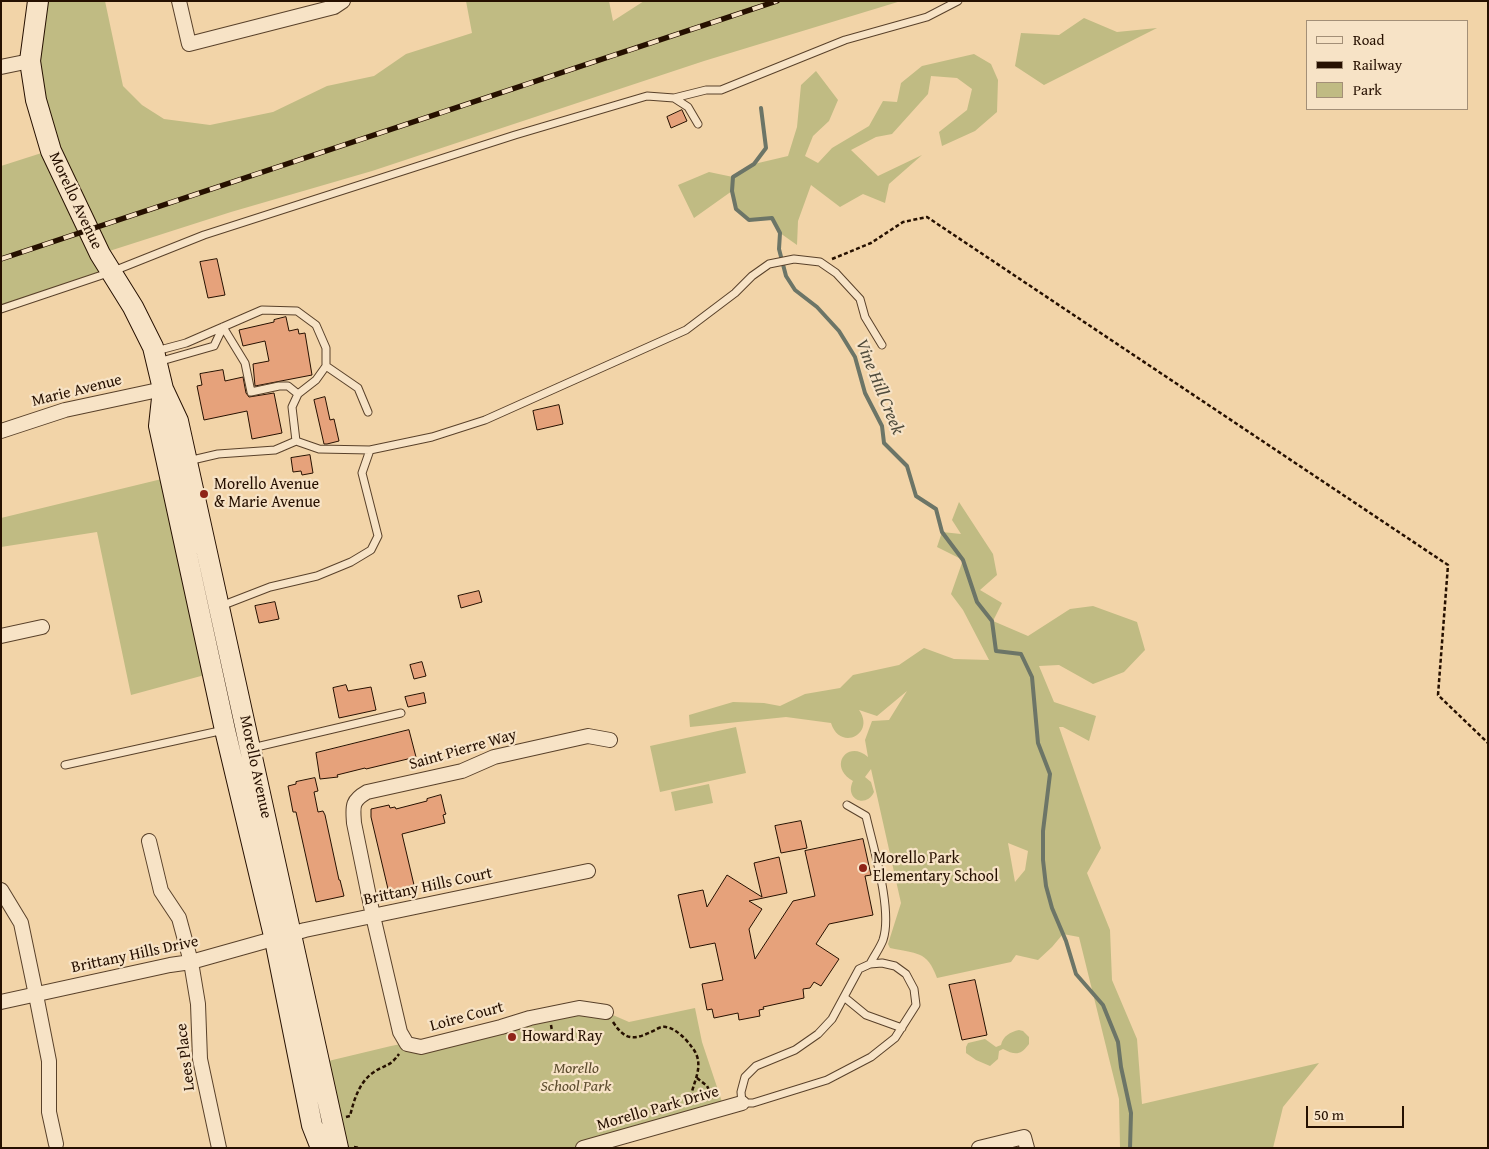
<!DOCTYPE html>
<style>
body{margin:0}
#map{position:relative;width:1489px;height:1149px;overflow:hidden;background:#f2d4a8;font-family:"Gentium Book Plus",serif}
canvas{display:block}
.frame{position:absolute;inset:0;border:2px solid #261000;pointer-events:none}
.legend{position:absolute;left:1306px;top:20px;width:162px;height:90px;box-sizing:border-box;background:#f7e3c6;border:1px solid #a38f77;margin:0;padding:6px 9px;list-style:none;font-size:15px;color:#261000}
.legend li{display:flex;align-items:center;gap:10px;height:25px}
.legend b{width:25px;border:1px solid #a38f77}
.scale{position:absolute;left:1306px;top:1106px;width:98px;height:22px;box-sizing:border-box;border:2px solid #261000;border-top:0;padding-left:6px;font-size:15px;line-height:18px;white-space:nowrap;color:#261000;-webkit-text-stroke:4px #f7e3c6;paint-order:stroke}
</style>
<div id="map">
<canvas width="1489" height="1149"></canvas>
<div class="frame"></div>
<ul class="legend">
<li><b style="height:6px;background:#f7e3c6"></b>Road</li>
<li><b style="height:6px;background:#261000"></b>Railway</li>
<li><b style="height:14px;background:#c0bb83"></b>Park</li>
</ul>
<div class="scale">50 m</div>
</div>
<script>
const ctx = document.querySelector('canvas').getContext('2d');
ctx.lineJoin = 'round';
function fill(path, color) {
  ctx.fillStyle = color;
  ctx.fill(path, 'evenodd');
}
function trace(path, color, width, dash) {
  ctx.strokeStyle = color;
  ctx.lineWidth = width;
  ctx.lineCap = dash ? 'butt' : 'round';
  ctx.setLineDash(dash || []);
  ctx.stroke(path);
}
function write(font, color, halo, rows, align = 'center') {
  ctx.font = font + ' "Gentium Book Plus",serif';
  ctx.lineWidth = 4.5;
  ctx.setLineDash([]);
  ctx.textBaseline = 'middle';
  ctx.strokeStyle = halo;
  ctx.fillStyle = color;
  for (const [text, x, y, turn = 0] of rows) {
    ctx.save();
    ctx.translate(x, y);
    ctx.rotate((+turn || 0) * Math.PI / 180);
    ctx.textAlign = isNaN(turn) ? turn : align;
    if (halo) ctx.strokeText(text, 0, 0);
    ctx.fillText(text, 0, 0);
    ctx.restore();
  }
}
const green = new Path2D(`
 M38 1H105L123 86 142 105 164 119 210 125 273 112 327 86 374 76 406 54 472 33 466 1H609L613 21 644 1H901L704 61 372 171 231 212 100 254 111 272 1 309V166L51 150 36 100Z
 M1084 18 1117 32 1157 28 1044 85 1015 66 1021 33 1059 35Z
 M974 54 991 64 998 80 997 112 975 131 942 146 939 132 967 110 972 89 957 78 931 76 928 94 892 134 876 137 851 150 878 176 922 155 889 184 885 203 863 194 840 207 811 185 798 221 797 245 780 233 772 218 749 220 736 209 732 191 694 218 678 185 709 172 733 177 754 164 788 156 797 127 801 85 816 71 838 100 829 121 813 136 805 156 818 163 832 148 869 126 883 101 897 102 901 83 922 66Z
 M170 477 212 673 131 695 97 532 1 547V518Z
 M959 502 993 554 997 575 980 590 1002 603 993 621 1028 636 1070 609 1093 606 1137 622 1145 650 1124 672 1093 684 1059 665 1039 666 1054 702 1096 716 1089 741 1063 727H1059L1101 848 1087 873 1110 930 1112 980 1137 1039 1142 1104 1319 1063 1283 1107 1273 1148H1120L1119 1099 1079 937 1063 934 1052 947 1038 960 1016 955 1011 962 937 978C927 950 916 954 890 948L888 944 901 903 871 769 865 777 871 782 874 792C866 809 844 799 853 781 827 766 848 739 868 757L865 740 872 721 889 720 907 691 877 716 859 710C876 734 840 752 831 723L786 717 690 727 689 715 733 702 764 703 780 706 805 694 840 688 853 675 899 665 924 648 954 659 989 660 963 610 951 594 963 560 937 547 942 532 961 534 952 520ZM1008 843 1028 851 1025 870 1015 882Z
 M736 727 746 773 660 792 650 746Z
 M709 784 713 803 675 811 671 792Z
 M695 1008 702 1042 724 1108 583 1148H338L320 1063 391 1046 530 1018 606 1012 629 1022Z
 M1019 1030 1023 1031 1029 1037V1044C1020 1056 1015 1055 1003 1049L999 1051 998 1059 990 1066 976 1060 966 1053V1047L968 1043 985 1039 996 1047 1001 1045C1003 1036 1010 1032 1019 1030Z`);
const stream = new Path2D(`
 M761 108 766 148 754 164 733 177 732 191 736 209 749 220 772 218 780 233 779 249 786 276 795 290 817 307 839 331 855 357 865 393 882 426 884 443 907 466 916 496 936 509 942 532 963 560 977 602 992 621 996 651 1021 654 1032 677 1038 743 1050 774 1043 831V860L1046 886 1052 908 1066 941 1076 974 1103 1005 1118 1042 1121 1067 1131 1113 1130 1148`);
const building = new Path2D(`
 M682 110 687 121 671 128 667 117Z
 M217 259 225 295 208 298 200 262Z
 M286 317 289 331 298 329 299 334 305 333 312 375 255 386 253 364 269 361 265 341 243 346 239 330 274 322V320Z
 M223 370 225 381 243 377 246 393 249 397 274 393 282 433 252 439 247 411 204 420 197 386 202 385 200 374Z
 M325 397 330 420 334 419 339 441 327 444H324L314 400Z
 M559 405 563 424 537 430 533 411Z
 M310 455 313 473 302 475 301 471 293 472 291 458Z
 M479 591 482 602 461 608 458 596Z
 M275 602 279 619 259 623 255 606Z
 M422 662 426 676 414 679 410 665Z
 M346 685 348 691 371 687 376 710 339 718 333 688Z
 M424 693 426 703 408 707 405 697Z
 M409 730 416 757 366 769 365 768 337 775 338 777 320 779 316 753Z
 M315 778 318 791 314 792 318 812 323 811 325 815 339 880H340L344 896 316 902 296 812H293L288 786 296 784V782Z
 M441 795 445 812 446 814 443 815 445 823 402 834 414 885 409 886V888L391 892V889H388L371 817V809L389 805 390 808 395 807 396 809 427 801V799Z
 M801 821 807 848 781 853 775 826Z
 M863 839 871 875 865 876 873 915 829 924 816 944 839 959 821 986 814 982 810 988 803 989 804 998 763 1007 764 1009 759 1010 760 1016 739 1020 738 1013 714 1018 712 1009 707 1010 702 984 723 980 715 943 690 948 678 895 703 890 707 907 727 875 762 897 754 863 779 857 787 893 749 901 762 909 749 929 755 959 793 901 815 896 805 851Z
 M975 980 987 1035 962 1040 949 985Z`);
const path = new Path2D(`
 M832 259 871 243 903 222 927 217 1448 565 1438 695 1488 743
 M613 1022C626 1042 635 1040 655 1030 658 1028 663 1026 666 1027 675 1028 686 1039 691 1046 709 1067 688 1086 691 1105
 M551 1025 553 1037
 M697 1078 707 1086 713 1098
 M346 1117 350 1116C354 1100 359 1082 374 1072 385 1064 389 1068 399 1054
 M354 1147 360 1148`);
const lane = new Path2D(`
 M674 98 706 90H721L845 40 927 17 958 1
 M1 309 111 272 204 235 515 135 647 96 674 98 688 107 698 124
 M223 327 245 363 251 392 279 386H288L298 394
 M156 351 186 343 262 310 297 311 316 325 326 348V366L316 380 298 394 292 407 296 441
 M158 362 214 346 223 327
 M326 366 358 388 368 412
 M188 461 218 454 275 450 296 441 319 449 370 450 432 437 485 420 686 330 735 293 752 276 769 264 794 259 820 262 836 273 860 299 865 317 882 345
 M221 606 270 587 317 576 351 562 371 550 378 536 362 473 370 450
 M252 748 401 713
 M65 765 224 730
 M847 805 866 816C873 847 893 910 883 940 880 948 874 956 870 964
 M882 963 895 966 906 974 914 989 916 1005 895 1038 871 1057 827 1080 753 1103H742L741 1092 745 1077 756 1066 795 1050 818 1034 832 1019 859 969 870 964Z
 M844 997 866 1015 902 1028`);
const street = new Path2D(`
 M179 1 189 44 334 7 343 1
 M1 67 30 61
 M1 431 65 410 163 389
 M1 636 42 627
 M149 841 161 891 179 918 191 962 198 1004 200 1059 219 1148
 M1 890 21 923 36 995 49 1061V1112L56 1144
 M1 1002 170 965 191 962 305 930 588 871
 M606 1012 579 1008 530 1018 501 1027 421 1047 407 1044 400 1032 373 916 354 823C353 807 351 801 367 792L462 771 494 757 588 736 610 740
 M583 1148 742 1103
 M979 1148 1024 1137 1027 1148`);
const secondary = new Path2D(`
 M38 1 30 61 36 100 51 151 100 254 133 307 153 347 163 389 178 421 338 1148
 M163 389 159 426 225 730 275 940 312 1125 321 1148`);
const rail = new Path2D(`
 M1 259 777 1`);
const markers = [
 [204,494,5,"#8f2418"],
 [863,868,5,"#8f2418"],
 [512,1037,5,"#8f2418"]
];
const streetNames = [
 ["Morello Avenue",75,201,65],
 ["Marie Avenue",77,391,-14],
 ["Saint Pierre Way",463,750,-16],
 ["Morello Avenue",255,767,78],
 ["Brittany Hills Court",428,887,-12],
 ["Brittany Hills Drive",135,955,-12],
 ["Loire Court",467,1017,-15],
 ["Lees Place",186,1057,-97],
 ["Morello Park Drive",658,1109,-16]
];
const poiNames = [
 ["Morello Avenue",214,485],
 ["& Marie Avenue",214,503],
 ["Morello Park",873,859],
 ["Elementary School",873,877],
 ["Howard Ray",522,1037]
];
const parkNames = [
 ["Morello",576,1069],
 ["School Park",576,1087]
];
const waterNames = [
 ["Vine Hill Creek",879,387,68]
];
fill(green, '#c0bb83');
trace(stream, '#6c7567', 4);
fill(building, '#e6a27b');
trace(building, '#261000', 1);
trace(lane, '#59412a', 9);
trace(street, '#59412a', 16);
trace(secondary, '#261000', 22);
trace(path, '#261000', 2.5, [4, 2.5]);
trace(lane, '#f7e3c6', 7);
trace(street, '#f7e3c6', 14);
trace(secondary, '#f7e3c6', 20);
trace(rail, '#261000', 5.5);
trace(rail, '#f7e3c6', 4, [11]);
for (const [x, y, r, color] of markers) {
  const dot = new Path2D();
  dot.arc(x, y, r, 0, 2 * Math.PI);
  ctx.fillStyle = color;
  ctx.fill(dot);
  trace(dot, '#f7e3c6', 2);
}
write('16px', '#261000', '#f7e3c6', streetNames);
write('16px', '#261000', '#f7e3c6', poiNames, 'left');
write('italic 16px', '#5c4c2e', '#f7e3c6', parkNames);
write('italic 18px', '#4f4b3c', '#f7e3c6', waterNames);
</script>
